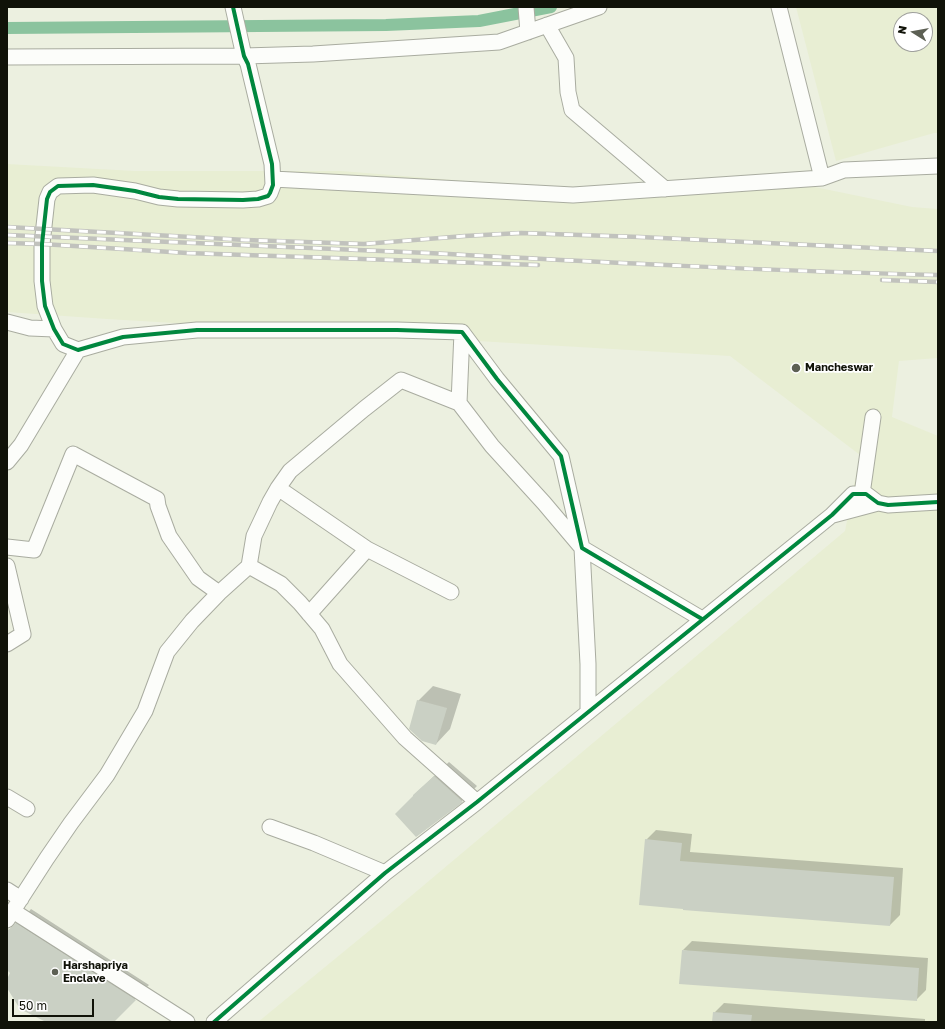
<!DOCTYPE html>
<style>
body{margin:0}
#map{position:relative;width:945px;height:1029px;overflow:hidden;background:#ecf0e0;font-family:"Golos Text",sans-serif}
canvas{display:block}
.frame{position:absolute;inset:0;border:8px solid #101208;pointer-events:none}
.north{position:absolute;left:893px;top:12px;width:40px;height:40px;box-sizing:border-box;background:#fff;border:1px solid #9fa09c;border-radius:50%;rotate:281deg;font-size:11px;font-weight:700;line-height:16px;text-align:center;color:#101208}
.north::after{content:'';display:block;margin:auto;width:14px;height:18px;background:#5d6054;clip-path:polygon(50% 0,100% 100%,50% 72%,0 100%)}
.scale{position:absolute;left:12px;top:999px;width:82px;height:18px;box-sizing:border-box;border:2px solid #101208;border-top:0;padding-left:5px;font-size:12px;line-height:14px;white-space:nowrap;color:#101208;-webkit-text-stroke:3px #fff;paint-order:stroke}
</style>
<div id="map">
<canvas width="945" height="1029"></canvas>
<div class="frame"></div>
<div class="north">N</div>
<div class="scale">50 m</div>
</div>
<script>
const ctx = document.querySelector('canvas').getContext('2d');
ctx.lineJoin = 'round';
function fill(path, color) {
  ctx.fillStyle = color;
  ctx.fill(path, 'evenodd');
}
function trace(path, color, width, dash) {
  ctx.strokeStyle = color;
  ctx.lineWidth = width;
  ctx.lineCap = dash ? 'butt' : 'round';
  ctx.setLineDash(dash || []);
  ctx.stroke(path);
}
function write(font, color, halo, rows, align = 'center') {
  ctx.font = font + ' "Golos Text",sans-serif';
  ctx.lineWidth = 3.5;
  ctx.setLineDash([]);
  ctx.textBaseline = 'middle';
  ctx.strokeStyle = halo;
  ctx.fillStyle = color;
  for (const [text, x, y, turn = 0] of rows) {
    ctx.save();
    ctx.translate(x, y);
    ctx.rotate((+turn || 0) * Math.PI / 180);
    ctx.textAlign = isNaN(turn) ? turn : align;
    if (halo) ctx.strokeText(text, 0, 0);
    ctx.fillText(text, 0, 0);
    ctx.restore();
  }
}
const built = new Path2D(`
 M796 7H938V133H934L836 161ZM901 20H925V44H901Z
 M7 164 135 171H341L553 188 810 186 912 207 938 209V358L899 361 892 417 938 436V1022H258L386 917 845 531 860 455 730 356 107 319 7 312Z`);
const shadow = new Path2D(`
 M433 686 461 694 450 729 436 744 418 701Z
 M449 762 477 786 462 801 417 836 414 795Z
 M656 830 692 834 690 852 903 868 900 915 890 925 684 909 646 840Z
 M31 909 149 985 112 1022H48L7 986V981L12 973 7 969V933L10 929 25 914H27Z
 M692 941 928 958 926 990 916 1000 683 950Z
 M724 1003 925 1019V1022H713L714 1013Z`);
const canal = new Path2D(`
 M7 28 386 25 479 21 551 7`);
const building = new Path2D(`
 M417 700 447 708 436 745 422 741 409 729Z
 M434 776 463 802 416 837 395 814 413 796V795Z
 M645 839 682 843 680 861 894 877 890 926 683 910V909L639 905Z
 M16 923 136 1000 114 1022H46L20 1009 7 988V979L10 973 7 970V931L9 929 11 928Z
 M682 950 919 968 917 1001 679 984Z
 M713 1012 752 1015 751 1022H712Z`);
const minor = new Path2D(`
 M233 7 244 56 248 64 272 164 273 185 270 193 268 196 258 199 243 200 178 199 159 197 135 191 93 185 58 186 50 192 47 199 42 244V281L45 306 54 329 63 344 78 350 123 337 197 330H397L462 332 497 379 561 456 582 548 702 619
 M526 7 528 32
 M779 7 822 178
 M547 25 566 58 568 92 572 110 665 189
 M7 57 244 56 313 54 499 42 599 7
 M273 179 573 195 822 178 844 170 938 166
 M7 322 30 328 54 329
 M459 403 492 446 544 503 582 548 588 664V712
 M7 462 21 445 78 350
 M278 488 367 549
 M862 494 873 417
 M833 515 878 503
 M7 547 34 550 73 454 157 499 158 506 169 536 198 578 219 593
 M7 566 23 634 7 644
 M249 566 281 584 300 603 322 629 340 664 405 738 477 802
 M309 614 367 549 451 592
 M7 797 27 809
 M270 827 314 843 385 873
 M7 890 21 899
 M13 911 187 1022
 M7 920 47 858 71 823 107 775 145 711 167 652 192 621 219 593 249 566 254 536 270 502 278 488 290 471 364 409 401 380 459 403 462 332
 M214 1022 385 873 477 802 832 515 853 494H866L878 503 888 505 938 502`);
const rail = new Path2D(`
 M7 227 246 240 364 244 465 236 521 233 640 237 938 251
 M7 235C147 241 288 247 428 253 598 262 768 271 938 275
 M7 243 42 244 187 253 538 265
 M882 280 938 282`);
const cycleway = new Path2D(`
 M233 7 244 56 248 64 272 164 273 185 270 193 268 196 258 199 243 200 178 199 159 197 135 191 93 185 58 186 50 192 47 199 42 244V281L45 306 54 329 63 344 78 350 123 337 197 330H397L462 332 497 379 561 456 582 548 702 619
 M214 1022 385 873 477 802 832 515 853 494H866L878 503 888 505 938 502`);
const markers = [
 [796,368,5,"#5d6054"],
 [55,972,4,"#5d6054"]
];
const poiNames = [
 ["Mancheswar",805,368],
 ["Harshapriya",63,966],
 ["Enclave",63,979]
];
fill(built, '#e8eed3');
fill(shadow, '#0003');
trace(canal, '#8bc39e', 12);
fill(building, '#cad0c4');
trace(minor, '#a9aca0', 17);
trace(minor, '#fcfdfa', 15);
trace(rail, '#c1c2bd', 4.5);
trace(rail, '#fff', 3, [9]);
trace(cycleway, '#00873e', 4);
for (const [x, y, r, color] of markers) {
  const dot = new Path2D();
  dot.arc(x, y, r, 0, 2 * Math.PI);
  ctx.fillStyle = color;
  ctx.fill(dot);
  trace(dot, '#fff', 1.5);
}
write('bold 11px', '#101208', '#fff', poiNames, 'left');
</script>
